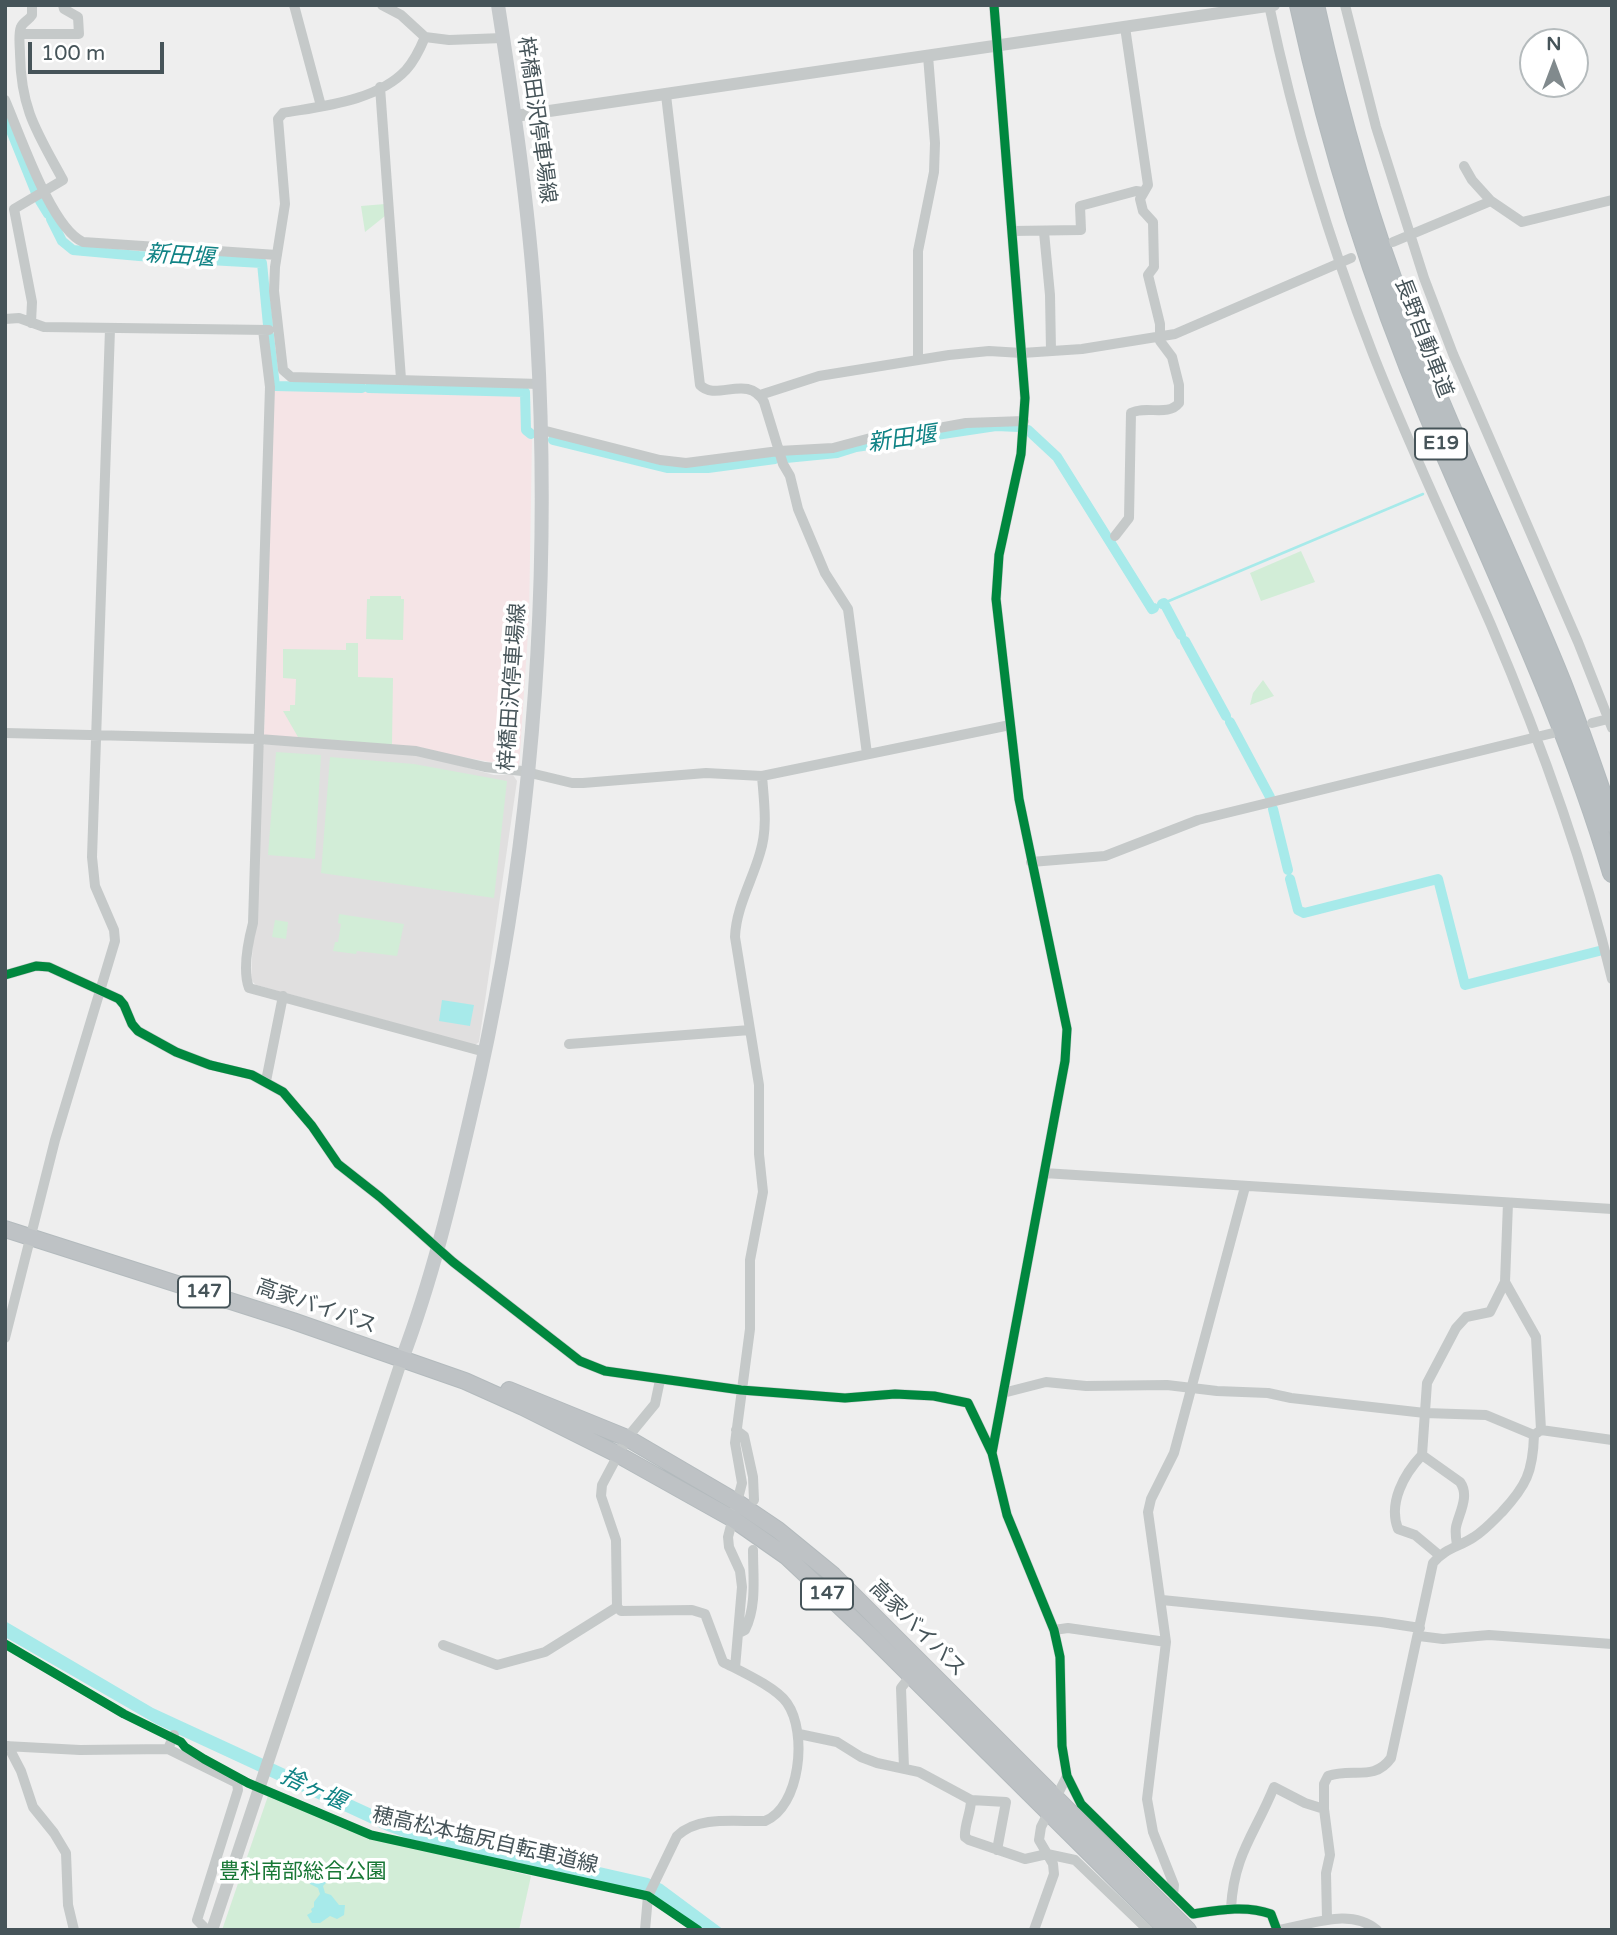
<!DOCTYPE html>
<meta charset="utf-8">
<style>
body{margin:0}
#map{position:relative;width:1617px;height:1935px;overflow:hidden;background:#eee;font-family:"Varela Round",sans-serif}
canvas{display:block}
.frame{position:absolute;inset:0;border:7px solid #465459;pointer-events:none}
.north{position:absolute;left:1519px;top:28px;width:70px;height:70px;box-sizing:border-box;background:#fff;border:2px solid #b5bbbd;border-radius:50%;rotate:0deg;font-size:19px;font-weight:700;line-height:28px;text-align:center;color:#465459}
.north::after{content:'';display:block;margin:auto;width:24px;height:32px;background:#818a8d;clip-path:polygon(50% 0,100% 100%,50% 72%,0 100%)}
.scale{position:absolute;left:28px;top:42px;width:136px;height:32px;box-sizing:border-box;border:4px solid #465459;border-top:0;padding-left:9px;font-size:21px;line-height:24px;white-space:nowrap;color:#465459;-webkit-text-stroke:5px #fff;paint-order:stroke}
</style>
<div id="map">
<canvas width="1617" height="1935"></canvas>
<div class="frame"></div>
<div class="north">N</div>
<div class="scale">100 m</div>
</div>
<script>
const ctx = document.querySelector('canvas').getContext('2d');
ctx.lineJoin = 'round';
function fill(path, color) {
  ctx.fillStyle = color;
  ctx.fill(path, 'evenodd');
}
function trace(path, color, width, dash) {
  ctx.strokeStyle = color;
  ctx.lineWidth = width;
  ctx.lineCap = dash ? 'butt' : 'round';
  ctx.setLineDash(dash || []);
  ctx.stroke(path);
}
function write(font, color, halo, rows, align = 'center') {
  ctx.font = font + ' "Varela Round","Noto Sans JP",sans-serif';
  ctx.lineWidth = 7;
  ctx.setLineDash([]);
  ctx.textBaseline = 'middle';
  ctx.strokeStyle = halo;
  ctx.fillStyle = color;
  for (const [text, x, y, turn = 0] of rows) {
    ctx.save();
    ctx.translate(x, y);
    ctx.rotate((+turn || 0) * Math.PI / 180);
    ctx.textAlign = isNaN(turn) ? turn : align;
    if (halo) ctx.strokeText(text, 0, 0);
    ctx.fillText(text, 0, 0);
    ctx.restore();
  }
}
const education = new Path2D(`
 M265 744 418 754 494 775H513L517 781 479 1042 475 1045 256 985 251 980 262 747Z`);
const medical = new Path2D(`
 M273 388 523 396 524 434 532 438 529 618 519 767 451 755 420 747 264 736Z`);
const green = new Path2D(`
 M385 204V216L365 232 361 206Z
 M1301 551 1315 582 1261 601 1250 573Z
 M370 596H401V599H404L403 640 366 639 367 599H370Z
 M346 643H358V677L393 678 392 745 298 737 283 711H290V705H295L296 679 283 678V649L346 650Z
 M1263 680 1274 696 1250 705 1253 693Z
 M276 752 321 755 315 859 268 855Z
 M330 757 414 764 507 781 494 898 321 873Z
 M339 914 404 924 397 956 357 951 356 954 333 951 335 942H338L341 924 338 923Z
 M275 920 288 922 286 939 272 937Z
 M269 1793 371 1837 531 1876 519 1930H222Z`);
const water = new Path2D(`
 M442 1000 474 1005 470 1026 439 1021Z
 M5 1621 153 1708 400 1822 648 1878 662 1884 724 1930H703L653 1894 647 1892 409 1839 387 1831 156 1724 5 1637Z
 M320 1867C330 1870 331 1880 323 1886L325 1893 331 1895 339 1905H345L344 1915 337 1919 330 1916 320 1923H312L307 1915 312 1912 311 1909 314 1907V1902L320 1894 318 1888 310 1884 308 1877 310 1871Z`);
const stream = new Path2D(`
 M1164 603 1423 494`);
const canal = new Path2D(`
 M5 116 36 193
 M40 201 48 214
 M51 219 62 241 73 250 139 256 262 263 268 325
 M269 335 275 386 362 388
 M369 388 525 392 526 430 531 434
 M1028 430 1057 457 1152 609 1154 608
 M553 440 667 468H708L775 459
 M786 458 837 453 856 447 996 426 1019 427
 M1162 604 1164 603 1181 635
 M1185 641 1226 716
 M1230 722 1270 797
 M1273 809 1288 870
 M1290 879 1298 910 1304 913 1438 879 1465 985 1599 951`);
const minor = new Path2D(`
 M294 5 321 106
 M382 5 401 15 425 37 449 40 503 38
 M1269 5C1294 124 1329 241 1373 354 1409 446 1452 535 1491 625 1540 740 1583 858 1612 979
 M1345 5 1376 127 1424 278 1453 354 1578 642 1612 728
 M20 34H79L78 17 64 9 63 5
 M425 37C420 49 415 60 406 70 377 101 323 106 283 113L278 119 285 204 275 267 274 291 283 370 291 377 540 384
 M380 87 401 379
 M666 95 700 385C716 402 748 373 764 402L783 464 790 476 798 509 825 573 848 609 867 754
 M5 100C20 134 51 228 83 242L277 255
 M1464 166 1472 180 1491 201
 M1012 231 1081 230 1080 206 1136 191 1143 192
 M1044 232 1050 295 1051 351
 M1393 242 1491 201 1522 222 1612 200
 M5 319 19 318 44 327 269 330
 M31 323 32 302 14 209 63 180C37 132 21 110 20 54 20 46 18 34 21 27 23 22 29 20 32 15V5
 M263 330 270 387 253 923C248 942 242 969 249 988L485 1052
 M918 360V251L934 172 935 143 928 56
 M760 395 819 376 949 355 989 351 1022 353 1082 349 1175 334 1351 258
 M542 430 660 460 686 463 779 451 833 448 878 436 917 432 966 423 1024 421
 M1115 536 1129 518 1131 413C1146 405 1168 417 1179 403V385L1172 357 1160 341V324L1148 275 1154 267 1153 222 1143 211 1140 199 1148 185 1125 27
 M1592 723 1612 718
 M5 733 259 739 416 751 485 767 522 771 572 783H583L706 773 762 776 1010 725
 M1031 862 1105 856 1198 820 1553 733
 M5 975 36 966 49 967 119 999 124 1005 132 1024 138 1031 176 1052 210 1065 252 1075 283 1092 312 1126 338 1164 380 1197 453 1262 580 1361 605 1371 741 1390 845 1398 895 1394 934 1396 968 1403 992 1453 1007 1515 1054 1630 1060 1657 1062 1746 1067 1776 1081 1804 1193 1914C1219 1910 1246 1905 1271 1914L1277 1930
 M569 1044 750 1030
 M266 1081 283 996
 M1044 1173 1612 1209
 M5 1338 55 1140 115 941 114 930 95 886 92 857 110 329
 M1003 1393 1046 1382 1086 1386 1167 1385 1217 1391 1268 1393 1291 1398 1425 1413 1486 1415 1534 1435
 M736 1430 744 1436 753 1477 754 1500
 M1541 1430 1612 1440
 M992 1453 1065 1061 1067 1029 1019 799 996 599 999 555 1021 454 1025 398 994 5
 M1422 1455 1427 1383 1456 1328 1466 1317 1490 1312 1505 1282
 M1439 1555 1415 1535 1398 1529C1388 1503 1404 1474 1422 1455L1460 1482C1470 1496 1459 1513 1456 1527 1455 1533 1456 1539 1457 1545
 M1162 1600 1381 1622 1420 1628
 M1054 1630 1068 1628 1166 1642
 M739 1633 745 1630C757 1606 753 1577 753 1550
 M1419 1636 1443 1639 1489 1635 1612 1644
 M443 1645 497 1665 545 1652 617 1607
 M735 1668 742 1587 740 1571 729 1547 728 1537 742 1483 735 1443 750 1329V1260L763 1192 759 1154V1085L735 937C736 908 752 881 760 853 768 828 764 802 762 776
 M799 1734 837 1742 861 1757 877 1763 919 1772 971 1800C971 1813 964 1825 965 1837L969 1840 1025 1859 1047 1854 1075 1860 1148 1930
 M5 1746 80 1750 168 1749 237 1783 238 1790 197 1920 207 1930
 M8 1746 21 1771 33 1807 54 1833 66 1853 68 1905 74 1930
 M168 1749 174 1735
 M904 1768 901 1688 911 1675
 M971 1800 1006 1802 997 1850
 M1173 1895 1174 1885 1153 1832 1147 1799 1166 1642 1148 1512 1151 1499 1174 1453 1245 1187
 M1231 1908C1234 1854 1255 1834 1274 1787L1305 1803 1324 1809
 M1327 1919 1326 1873 1330 1855 1324 1809V1784L1328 1776C1352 1767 1374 1782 1391 1758L1433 1563C1445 1548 1459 1547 1474 1537 1484 1531 1493 1521 1502 1512 1526 1486 1533 1472 1534 1435L1541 1430 1536 1337 1505 1282 1508 1203
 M645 1930 648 1896 677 1836C699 1815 737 1822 765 1821 800 1807 808 1733 787 1703 776 1687 740 1671 723 1662L705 1614 692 1610 621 1611 617 1607 616 1540 601 1496 602 1485 627 1438 655 1404 660 1380
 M1034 1930 1054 1874 1053 1864 1039 1840 1041 1827 1067 1776
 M1277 1930C1309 1926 1349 1906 1377 1930`);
const tertiary = new Path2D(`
 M515 116 1274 5
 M212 1930 402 1359`);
const secondary = new Path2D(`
 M402 1359C432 1280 452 1196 471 1114 531 859 552 595 537 334 531 223 515 114 498 5`);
const trunk = new Path2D(`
 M5 1229 293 1321 465 1381 523 1407 617 1454 733 1519 786 1556 869 1634 1167 1930
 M509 1390 627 1438 738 1503 778 1530 833 1575 1188 1930`);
const motorway = new Path2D(`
 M1299 5C1330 147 1373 284 1429 417 1493 568 1565 715 1612 873
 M1315 5C1339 113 1368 218 1408 321 1454 443 1513 561 1562 683 1580 729 1596 776 1612 823`);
const cycleway = new Path2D(`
 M5 975 36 966 49 967 119 999 124 1005 132 1024 138 1031 176 1052 210 1065 252 1075 283 1092 312 1126 338 1164 380 1197 453 1262 580 1361 605 1371 741 1390 845 1398 895 1394 934 1396 968 1403 992 1453 1007 1515 1054 1630 1060 1657 1062 1746 1067 1776 1081 1804 1193 1914C1219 1910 1246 1905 1271 1914L1277 1930
 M992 1453 1065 1061 1067 1029 1019 799 996 599 999 555 1021 454 1025 398 994 5
 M5 1644 124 1714 181 1742 185 1747 204 1759 248 1783 371 1835 648 1896 698 1930`);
const shields = [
 [1441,444,52],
 [204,1292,52],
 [827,1594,52]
];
const shieldNames = [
 ["E19",1441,444],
 ["147",204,1292],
 ["147",827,1594]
];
const streetNames = [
 ["梓橋田沢停車場線",536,120,82],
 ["長野自動車道",1423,338,69],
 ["梓橋田沢停車場線",513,687,-86],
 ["高家バイパス",316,1307,19],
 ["高家バイパス",917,1629,45],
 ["穂高松本塩尻自転車道線",485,1841,13]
];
const parkNames = [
 ["豊科南部総合公園",303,1872]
];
const waterNames = [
 ["新田堰",180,257,4],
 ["新田堰",902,440,-8],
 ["捨ヶ堰",313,1790,25]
];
fill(education, '#e0dfdf');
fill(medical, '#f5e4e6');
fill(green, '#d2edd7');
fill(water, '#a7eaea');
trace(stream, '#a7eaea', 2.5);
trace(canal, '#a7eaea', 10);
trace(trunk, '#b3babd', 18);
trace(motorway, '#b3babd', 20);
trace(minor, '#c5c9c9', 10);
trace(tertiary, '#c5c9c9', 12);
trace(secondary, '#c5c9cb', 14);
trace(trunk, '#bec2c5', 16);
trace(motorway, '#b8bec1', 18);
trace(cycleway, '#00873e', 9);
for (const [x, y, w] of shields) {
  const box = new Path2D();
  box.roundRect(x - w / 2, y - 15.5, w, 31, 5);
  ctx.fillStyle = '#fff';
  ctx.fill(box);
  trace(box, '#465459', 2);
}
write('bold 19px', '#465459', null, shieldNames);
write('21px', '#465459', '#fff', streetNames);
write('21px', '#197836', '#fff', parkNames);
write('italic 23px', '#108385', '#fff', waterNames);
</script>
